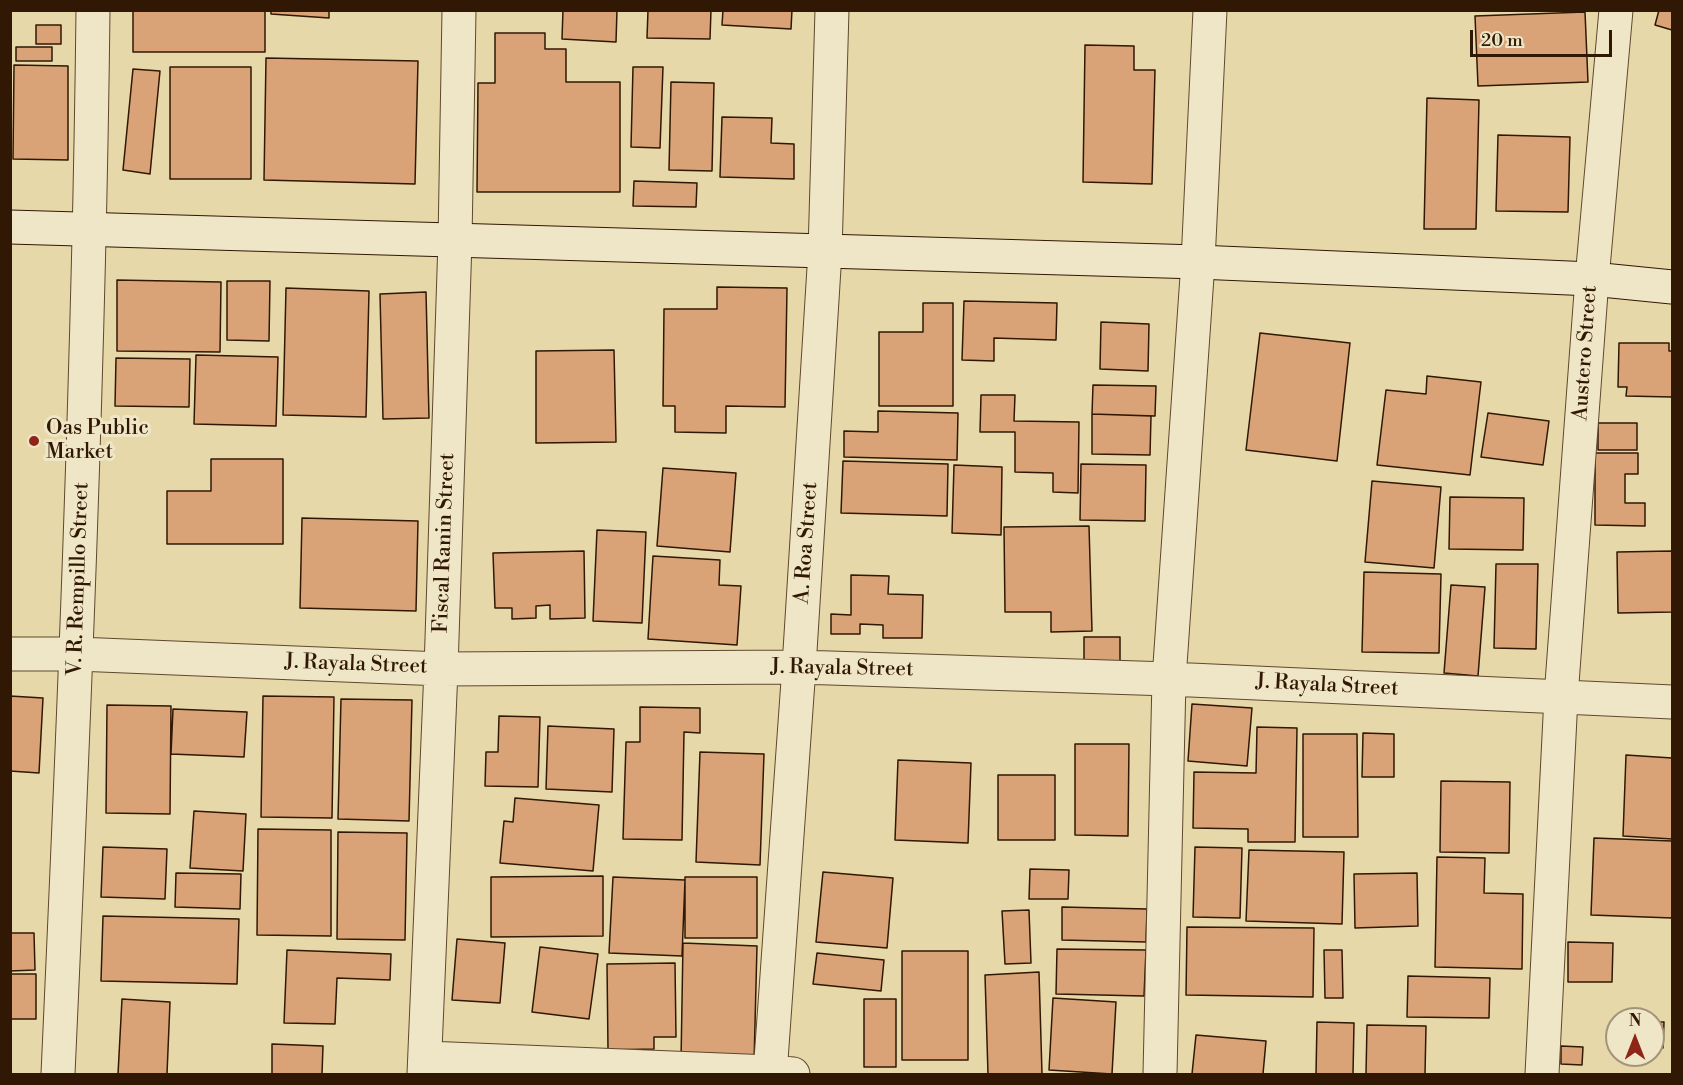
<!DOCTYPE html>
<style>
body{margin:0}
#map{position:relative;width:1683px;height:1085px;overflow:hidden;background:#e6d8a9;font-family:"Libre Bodoni",serif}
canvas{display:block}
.frame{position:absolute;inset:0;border:12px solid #301804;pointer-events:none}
.north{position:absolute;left:1605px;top:1007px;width:60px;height:60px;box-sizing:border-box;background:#efe6c7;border:2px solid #a39479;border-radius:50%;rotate:0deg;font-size:16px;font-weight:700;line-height:24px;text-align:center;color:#301804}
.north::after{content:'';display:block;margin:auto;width:21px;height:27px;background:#8f2418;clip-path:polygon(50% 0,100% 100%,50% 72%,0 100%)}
.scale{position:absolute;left:1470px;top:30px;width:142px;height:27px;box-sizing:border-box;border:3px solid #301804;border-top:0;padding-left:8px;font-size:18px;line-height:21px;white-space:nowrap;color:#301804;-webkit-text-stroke:4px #efe6c7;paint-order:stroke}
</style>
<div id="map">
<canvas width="1683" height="1085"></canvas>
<div class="frame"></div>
<div class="north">N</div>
<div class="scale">20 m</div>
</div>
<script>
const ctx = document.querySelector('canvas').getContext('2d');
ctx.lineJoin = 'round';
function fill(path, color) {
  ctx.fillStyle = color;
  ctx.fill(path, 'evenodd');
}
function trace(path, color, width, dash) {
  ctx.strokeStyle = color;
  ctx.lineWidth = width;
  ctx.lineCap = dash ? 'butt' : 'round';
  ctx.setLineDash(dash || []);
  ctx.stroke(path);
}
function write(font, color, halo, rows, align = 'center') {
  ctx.font = font + ' "Libre Bodoni",serif';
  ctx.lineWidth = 6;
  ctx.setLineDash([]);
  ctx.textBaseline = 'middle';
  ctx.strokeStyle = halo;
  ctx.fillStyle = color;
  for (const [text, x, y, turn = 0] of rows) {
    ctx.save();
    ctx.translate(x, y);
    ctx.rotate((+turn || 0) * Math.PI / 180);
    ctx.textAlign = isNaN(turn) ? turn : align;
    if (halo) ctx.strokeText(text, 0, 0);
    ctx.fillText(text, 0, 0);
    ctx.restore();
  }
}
const building = new Path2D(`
 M133 10H265V52H133Z
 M271 10H329V18L271 14Z
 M563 10H617L616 42 562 39Z
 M648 10H711L710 39 647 38Z
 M723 10H792L791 29 722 25Z
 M1659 10H1672V30L1655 25Z
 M1585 12 1588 82 1478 86 1475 16Z
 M36 25H61V44H36Z
 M495 33H545V49H566V82H620V192H477L478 83H495Z
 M1085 45 1134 46V70H1155L1152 184 1083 182Z
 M16 47H52V61H16Z
 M266 58 418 61 415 184 264 180Z
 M14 65 68 66V160L13 159Z
 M170 67H251V179H170Z
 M633 67H663L660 148 631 147Z
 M133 69 160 71 150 174 123 170Z
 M671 82 714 83 712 171 669 170Z
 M1427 98 1479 100 1476 229H1424Z
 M722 117 772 118 771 143 794 144V179L720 177Z
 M1498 135 1570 137 1568 212 1496 211Z
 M634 181 697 183 696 207 633 206Z
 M117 280 221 282 220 352 117 351Z
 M227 281H270L269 341 227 340Z
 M717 287 787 288 785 407 726 406V433L675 432V406H663L664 309H717Z
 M286 288 369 291 366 417 283 415Z
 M426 292 429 418 383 419 380 294Z
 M964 301 1057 303 1056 340 994 338V361L962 360Z
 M923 303H953V406H879V332H923Z
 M1101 322 1149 324 1148 371 1100 369Z
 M1260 333 1350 343 1337 461 1246 450Z
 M1619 343H1669V351H1672V397L1626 396 1627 387H1618Z
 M614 350 616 442 536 443V351Z
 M196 355 278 357 276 426 194 424Z
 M116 358 190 359 189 407 115 406Z
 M1427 376 1481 382 1470 475 1377 465 1386 390 1426 394Z
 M1093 385 1156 386 1155 416 1092 414Z
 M981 395H1015L1014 421 1079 422 1078 493 1053 492V473L1015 472V432H980Z
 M878 411 958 413 957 460 844 457V431L878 432Z
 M1488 413 1549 421 1543 465 1481 457Z
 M1092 414 1151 416 1150 455 1092 454Z
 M1598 423H1637V450H1598Z
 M1595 453H1638V474H1625V503H1645V526L1595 525Z
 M211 459H283V544H167V491H211Z
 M843 461 948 464 947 516 841 513Z
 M1081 464 1146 465 1145 521 1080 520Z
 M954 465 1002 467 1001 535 952 533Z
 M663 468 736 473 730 552 657 546Z
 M1372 481 1441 487 1434 568 1365 562Z
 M1450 497 1524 498 1523 550 1449 549Z
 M302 518 418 521 416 611 300 608Z
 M1089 526 1092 631 1051 632V612H1005L1004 527Z
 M597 530 646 532 642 623 593 621Z
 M584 551 585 618 550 619V605L536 606V618L512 619V608H495L493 553Z
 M1672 551V612L1618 613 1617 552Z
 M653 556 720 560 719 585 741 586 737 645 648 639Z
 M1496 564H1538L1536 649 1494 648Z
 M1364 572 1441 574 1439 653 1362 652Z
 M851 575 889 576 888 594 923 595 922 638H883V625L860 624V634H831V614L851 615Z
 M1451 585 1485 587 1478 676 1444 673Z
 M1084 637H1120V663H1084Z
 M10 696 43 698 39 773 10 771Z
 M263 696 334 697 332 818 261 817Z
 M341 699 412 700 409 821 338 819Z
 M1192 704 1252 708 1247 766 1188 761Z
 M107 705 171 706 170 814 106 813Z
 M640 707 700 708V733L684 732 682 840 623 839 626 742H640Z
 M173 709 247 712 244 757 171 754Z
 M499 716 540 717 538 787 485 786 486 752H498Z
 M548 726 614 729 612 792 546 789Z
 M1257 727 1297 728 1295 842H1248V829L1193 828 1194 772 1256 773Z
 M1363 733 1394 734V777H1362Z
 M1303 734H1357L1358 837H1303Z
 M1075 744H1129L1128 836 1075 835Z
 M700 752 764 754 760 865 696 862Z
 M1626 755 1672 758V839L1623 836Z
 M898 760 971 763 968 843 895 840Z
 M998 775H1055V840H998Z
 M1441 781 1510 782 1509 853 1440 852Z
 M515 798 599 805 593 871 500 863 504 821 513 822Z
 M194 811 246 814 243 871 190 868Z
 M258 829 331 830V936L257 935Z
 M338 832 407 833 405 940 337 939Z
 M1594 838 1672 841V918L1591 915Z
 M103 847 167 849 165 899 101 897Z
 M1195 847 1242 848 1240 918 1193 917Z
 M1249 850 1344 852 1342 924 1246 921Z
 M1437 857 1485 858 1484 893 1523 894 1522 969 1435 967Z
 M1030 869 1069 870 1068 899H1029Z
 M823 872 893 878 887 948 816 942Z
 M176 873 241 874 240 909 175 907Z
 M1417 873 1418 926 1355 928 1354 874Z
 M603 876V936L491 937V877Z
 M613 877 685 880 682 956 609 953Z
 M685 877H757V938H685Z
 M1062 907 1147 909 1146 942 1062 940Z
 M1029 910 1031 963 1005 964 1002 911Z
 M103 916 239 919 237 984 101 981Z
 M1187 927 1314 928 1313 997 1186 995Z
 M10 933H34L35 970 10 971Z
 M457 939 505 943 500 1003 452 1000Z
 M1568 942 1613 943 1612 982H1568Z
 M683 943 757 946 754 1063 681 1061Z
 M540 947 598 954 589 1019 532 1012Z
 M1057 949 1146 950 1144 996 1056 994Z
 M287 950 391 954 390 980 337 978 335 1024 284 1023Z
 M1324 950H1342L1343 998H1325Z
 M902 951H968V1060H902Z
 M817 953 884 960 881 991 813 984Z
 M675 963 676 1037H654V1049L608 1050 607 964Z
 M1039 972 1042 1074H988L985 975Z
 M10 974H36V1019H10Z
 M1408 976 1490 978 1489 1018 1407 1017Z
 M1053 998 1116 1002 1112 1074 1049 1070Z
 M122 999 170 1002 167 1074H118Z
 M864 999H896V1067H864Z
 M1317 1022 1354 1023 1353 1074H1316Z
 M1653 1022H1664L1663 1048H1653Z
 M1367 1025 1426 1026 1425 1074H1366Z
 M1196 1035 1266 1041 1263 1074H1192Z
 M272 1044 323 1046 322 1074H272Z
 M1561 1046 1583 1047 1582 1065 1561 1064Z`);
const street = new Path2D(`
 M10 654H77L441 669 799 667 1169 679 1672 702
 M426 1058 770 1072 793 1074
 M58 1074C74 720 89 365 93 10
 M424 1074 441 669 455 241 459 10
 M770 1074 799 667 825 252 832 10
 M1160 1074 1169 679 1198 262 1210 10
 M1542 1074 1561 697 1592 279 1616 10`);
const secondary = new Path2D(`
 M10 227 1198 262 1592 279 1672 287`);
const markers = [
 [34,441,6,"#8f2418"]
];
const streetNames = [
 ["Austero Street",1586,353,-86],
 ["Fiscal Ranin Street",445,543,-88],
 ["A. Roa Street",807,543,-86],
 ["V. R. Rempillo Street",79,579,-88],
 ["J. Rayala Street",356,665,2],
 ["J. Rayala Street",842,669,1],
 ["J. Rayala Street",1327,686,3]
];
const poiNames = [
 ["Oas Public",46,429],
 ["Market",46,453]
];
fill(building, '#d9a377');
trace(building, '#301804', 1.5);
trace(street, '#5e482d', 35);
trace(secondary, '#301804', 35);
trace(street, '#efe6c7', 33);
trace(secondary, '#efe6c7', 33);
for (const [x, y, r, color] of markers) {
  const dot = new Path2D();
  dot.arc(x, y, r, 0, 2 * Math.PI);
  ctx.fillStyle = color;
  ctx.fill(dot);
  trace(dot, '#efe6c7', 2);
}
write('21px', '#301804', '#efe6c7', streetNames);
write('21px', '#301804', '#efe6c7', poiNames, 'left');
</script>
